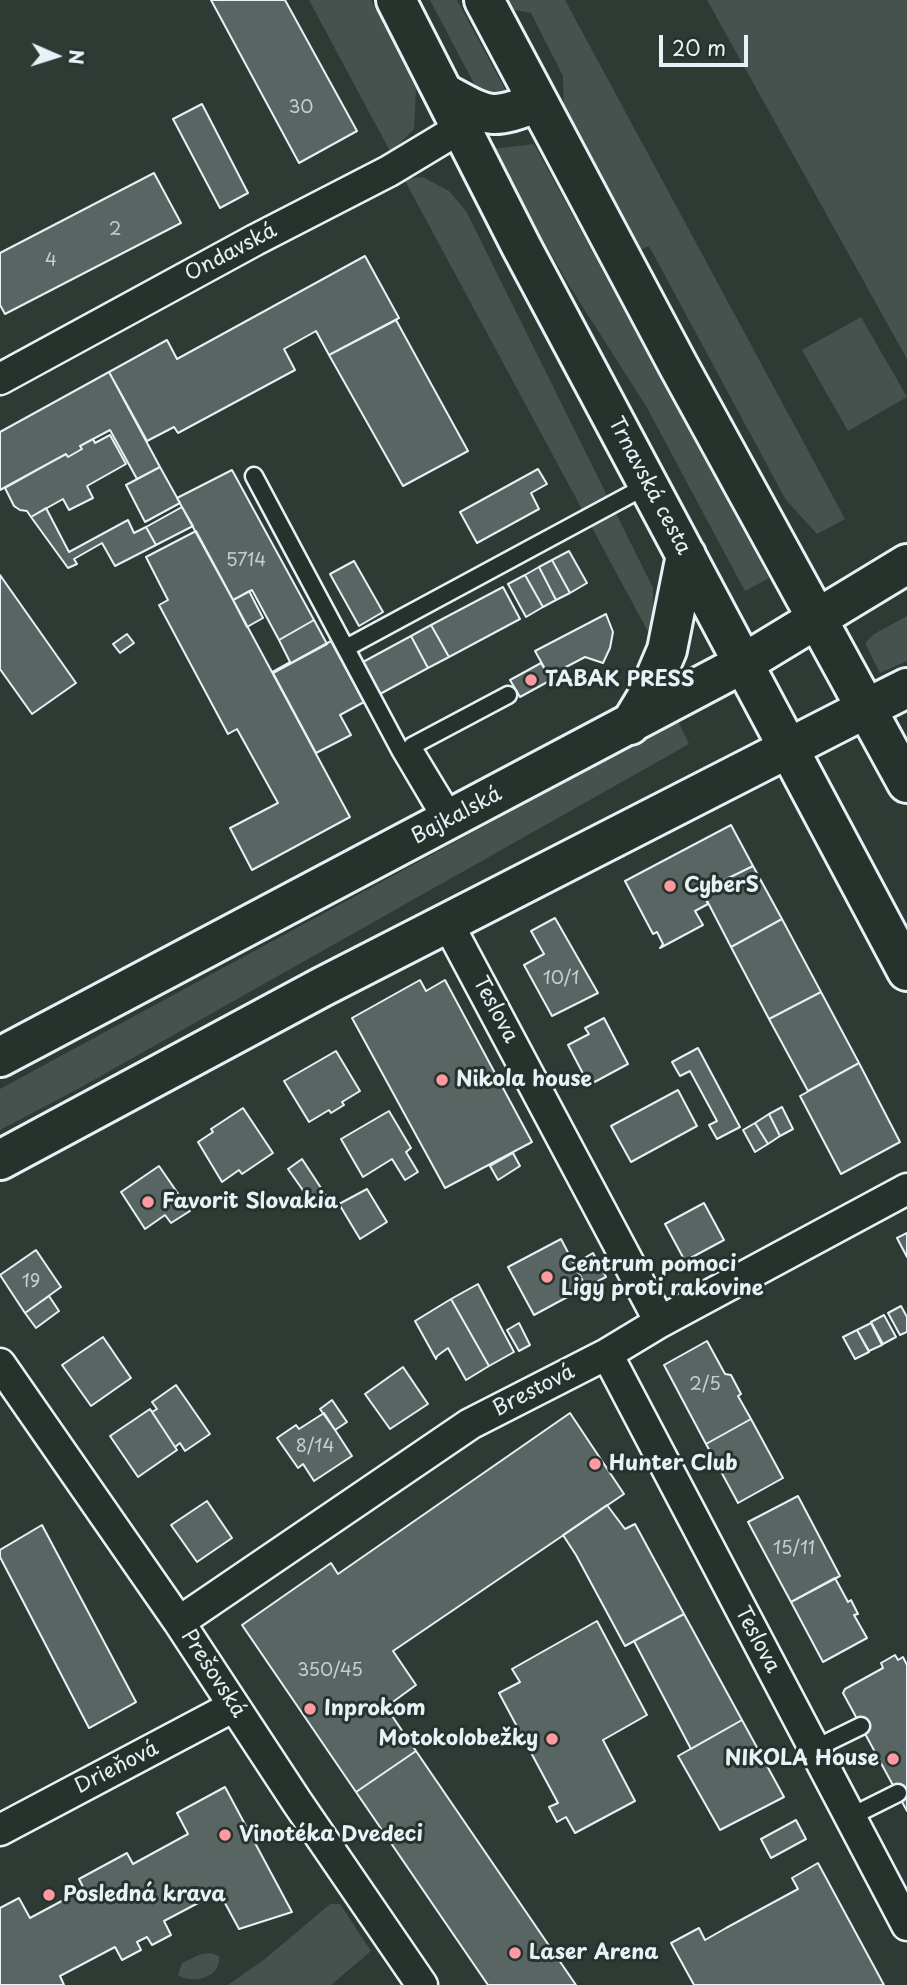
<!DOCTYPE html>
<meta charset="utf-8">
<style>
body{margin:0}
#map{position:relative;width:907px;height:1985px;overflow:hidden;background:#2e3b35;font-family:"Playpen Sans",sans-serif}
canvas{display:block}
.north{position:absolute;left:21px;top:21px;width:70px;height:70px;-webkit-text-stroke:5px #26332d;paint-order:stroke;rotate:93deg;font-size:19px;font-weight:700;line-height:28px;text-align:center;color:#e8f1f8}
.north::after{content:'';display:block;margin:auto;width:24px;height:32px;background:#e8f1f8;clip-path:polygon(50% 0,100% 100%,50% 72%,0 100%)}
.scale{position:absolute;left:659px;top:35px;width:89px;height:32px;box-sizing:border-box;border:4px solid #e8f1f8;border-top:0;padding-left:9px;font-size:21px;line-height:24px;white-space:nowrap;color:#e8f1f8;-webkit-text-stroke:5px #26332d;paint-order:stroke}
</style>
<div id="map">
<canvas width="907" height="1985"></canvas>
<div class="north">N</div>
<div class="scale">20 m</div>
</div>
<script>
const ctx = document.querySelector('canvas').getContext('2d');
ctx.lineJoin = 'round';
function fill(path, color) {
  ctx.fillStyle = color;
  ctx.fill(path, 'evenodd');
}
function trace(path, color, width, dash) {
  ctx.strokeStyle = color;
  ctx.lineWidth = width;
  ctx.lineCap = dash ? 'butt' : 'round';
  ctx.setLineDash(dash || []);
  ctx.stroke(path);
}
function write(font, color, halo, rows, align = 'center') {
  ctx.font = font + ' "Playpen Sans",sans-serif';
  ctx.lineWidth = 6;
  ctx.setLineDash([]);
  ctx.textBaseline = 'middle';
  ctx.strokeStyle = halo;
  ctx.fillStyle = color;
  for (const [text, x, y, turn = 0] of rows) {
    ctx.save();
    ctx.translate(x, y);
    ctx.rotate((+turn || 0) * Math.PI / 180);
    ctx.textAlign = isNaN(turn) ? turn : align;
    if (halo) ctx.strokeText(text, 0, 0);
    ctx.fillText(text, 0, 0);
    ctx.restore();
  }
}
const green = new Path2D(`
 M309 0H371L416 89 414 129 391 153Z
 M430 0H457L507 93 499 104 481 97Z
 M509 0H565L845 519 817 534 786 500 649 246 640 250 564 110 563 76 531 13 515 10Z
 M707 0H907V359Z
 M534 144 769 578 745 591 646 406 570 287 491 149Z
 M423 177 449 191 466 211 653 588V641L404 179Z
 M861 317 907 397 848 431 802 350Z
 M907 616V661L880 673 865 643 874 634Z
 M678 721 689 744 76 1090 0 1130V1089Z
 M330 1904H340L371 1951 331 1985H228L265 1959Z
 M211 1953 219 1956C222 1977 193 1985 178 1975L182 1963 201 1954Z`);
const building = new Path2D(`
 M211 0H285L357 131 299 163Z
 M202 104 248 193 220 208 173 119Z
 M154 173 181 223 5 314 0 305V253Z
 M365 256 399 318 329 355 316 331 284 349 295 370 178 433 174 427 147 441 109 372 167 340 177 359Z
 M396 320 468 451 403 486 329 355Z
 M109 372 160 467 137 479 110 430 80 446 82 449 68 457 66 454 0 490V432Z
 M110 435 126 464 87 486 93 498 69 510 63 499 31 517 27 511 20 510 14 506 5 488 66 454 68 457 82 449 80 446 93 439 95 443Z
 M160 467 180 503 145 522 126 485Z
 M538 469 547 484 531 493 539 509 477 543 460 512Z
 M232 470 314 620 279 640 252 590 233 600 177 498Z
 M182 507 193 526 156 545 146 527Z
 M46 508 69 552 128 520 134 533 146 527 156 545 115 566 102 543 74 559 77 564 68 568 31 517Z
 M196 531 350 817 252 870 230 828 278 803 237 729 228 734 159 605 168 600 146 557Z
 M569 551 587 583 570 593 552 560Z
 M552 560 570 593 556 600 539 567Z
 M354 561 383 612 359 626 330 574Z
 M539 567 556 600 543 607 525 575Z
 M0 575 76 683 32 714 0 669Z
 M525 575 543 607 526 617 508 584Z
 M503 587 520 619 449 657 431 625Z
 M249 591 263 618 247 627 233 600Z
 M606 614 613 632 610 648 603 663 585 657 549 676 535 651Z
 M314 620 327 644 273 673 272 672 290 662 279 640Z
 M431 625 449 657 428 668 411 636Z
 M127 634 134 643 120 653 113 644Z
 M411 636 428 668 380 694 363 662Z
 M331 641 364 702 340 715 351 735 316 753 273 673Z
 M541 663 551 680 520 697 510 680Z
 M731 825 753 866 702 891 708 904 695 911 703 925 660 948 663 944 657 932 653 934 625 881Z
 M753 866 782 919 731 947 702 891Z
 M555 918 598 993 552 1016 524 965 544 954 531 931Z
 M782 919 821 992 769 1019 731 947Z
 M420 980 426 991 445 980 532 1142 445 1188 352 1018Z
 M821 992 859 1063 808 1091 769 1019Z
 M604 1018 628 1064 589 1085 568 1045 589 1034 585 1028Z
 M698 1048 740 1127 717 1139 709 1125 717 1121 690 1071 680 1076 672 1062Z
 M336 1051 360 1091 342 1102 344 1105 331 1113 329 1110 309 1122 284 1081Z
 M859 1063 900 1142 841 1174 800 1096Z
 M678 1090 697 1126 631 1162 611 1126Z
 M782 1107 793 1129 780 1136 769 1114Z
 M243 1108 273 1153 242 1174 239 1170 222 1182 198 1142 213 1132 211 1129Z
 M389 1111 411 1148 406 1152 418 1172 405 1180 392 1159 363 1177 341 1139Z
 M769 1114 780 1136 768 1144 755 1123Z
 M755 1123 768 1144 755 1152 743 1130Z
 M513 1153 520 1166 498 1180 490 1166Z
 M302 1159 327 1197 314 1206 288 1169Z
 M159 1166 190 1211 171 1223 165 1215 145 1229 121 1192Z
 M367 1189 387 1222 360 1239 339 1204Z
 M704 1203 724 1240 685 1261 665 1224Z
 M907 1233V1257L897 1238Z
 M561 1239 586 1287 534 1315 508 1267Z
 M36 1250 61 1287 25 1313 0 1275Z
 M593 1253 606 1277 586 1287 574 1264Z
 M478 1284 514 1352 489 1366 451 1299Z
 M49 1296 59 1311 36 1328 25 1313Z
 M451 1299 489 1366 466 1380 448 1348 437 1356 436 1359 415 1321Z
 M901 1306 907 1317V1332L900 1335 888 1313Z
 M884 1315 896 1337 883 1344 871 1322Z
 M519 1323 530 1345 519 1351 507 1330Z
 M871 1323 882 1345 869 1351 857 1330Z
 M857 1330 869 1352 855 1359 843 1337Z
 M103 1337 131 1378 91 1406 62 1365Z
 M707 1341 725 1374 731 1375 741 1394 738 1396 751 1419 706 1444 664 1365Z
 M403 1367 428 1404 390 1429 365 1394Z
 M176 1385 210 1434 185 1451 180 1443 175 1447 152 1412 157 1409 152 1402Z
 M332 1400 347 1422 335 1430 320 1409Z
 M150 1409 177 1450 138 1477 110 1436Z
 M324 1413 352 1456 314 1481 303 1464 298 1468 277 1438 296 1425 299 1429Z
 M570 1413 624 1494 393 1651 416 1685 386 1707 416 1751 356 1792 242 1625 331 1563 338 1574Z
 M751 1419 783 1478 738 1503 706 1444Z
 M798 1496 840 1576 791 1602 748 1522Z
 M207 1501 232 1538 197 1562 171 1525Z
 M607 1505 625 1529 635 1524 684 1614 625 1646 576 1555 563 1535Z
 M42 1525 136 1702 89 1728 0 1557V1550Z
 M835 1578 848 1602 851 1600 858 1614 854 1615 867 1638 823 1662 791 1602Z
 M684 1614 742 1720 691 1749 634 1641Z
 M597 1621 647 1715 603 1740 635 1801 575 1833 566 1817 557 1822 549 1807 558 1803 499 1693 520 1682 512 1669Z
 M895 1655 898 1660 903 1657 907 1665V1811L843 1693 845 1689 883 1668 881 1663Z
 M742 1720 784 1797 720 1830 678 1756Z
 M416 1751 576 1985H488L356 1792Z
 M225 1787 292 1912 239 1929 219 1892 164 1921 171 1935 152 1945 147 1937 137 1942 141 1950 122 1960 115 1947 60 1976 64 1985H0V1908L19 1898 30 1918 84 1889 79 1879 127 1853 133 1864 188 1834 177 1813Z
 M796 1820 806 1839 771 1858 761 1839Z
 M818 1863 884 1985H694L671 1943 699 1928 705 1940 726 1928 798 1889 792 1878Z`);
const lane = new Path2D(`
 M254 476 401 752 443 823
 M346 648 648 485
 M455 817 412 746 508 695
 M814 1749 861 1726
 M850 1817 898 1793`);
const street = new Path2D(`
 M0 379 255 240 389 171 462 127
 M447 922 660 1322
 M607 1354 907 1925
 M0 1364 179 1622 297 1802 422 1985
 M179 1622 470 1424 607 1354 660 1322 907 1189
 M0 1830 234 1706`);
const secondary = new Path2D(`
 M818 618 907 564
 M867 708 907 688`);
const primary = new Path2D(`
 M396 0 521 246 907 971
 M484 0 678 365 907 783
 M444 93C488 117 490 121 538 102
 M630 725 647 697 667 650 686 555
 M0 1057 744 663 818 618
 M0 1160 322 987 867 708`);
const markers = [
 [531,680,7,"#ff9aa2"],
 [670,886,7,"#ff9aa2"],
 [442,1080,7,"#ff9aa2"],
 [148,1202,7,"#ff9aa2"],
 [547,1277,7,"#ff9aa2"],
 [595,1464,7,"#ff9aa2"],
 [310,1709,7,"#ff9aa2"],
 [552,1739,7,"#ff9aa2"],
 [893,1759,7,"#ff9aa2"],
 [225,1835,7,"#ff9aa2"],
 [49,1895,7,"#ff9aa2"],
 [515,1953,7,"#ff9aa2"]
];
const numberNames = [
 ["30",301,108],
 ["2",115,230],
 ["4",51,261],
 ["5714",246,561],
 ["10/1",561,979],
 ["19",31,1282],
 ["2/5",705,1385],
 ["8/14",315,1447],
 ["15/11",794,1549],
 ["350/45",330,1671]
];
const streetNames = [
 ["Ondavská",231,253,-28],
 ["Trnavská cesta",649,486,62],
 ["Bajkalská",457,816,-28],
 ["Teslova",495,1010,62],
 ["Brestová",534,1391,-27],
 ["Teslova",757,1640,62],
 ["Prešovská",213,1674,57],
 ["Drieňová",117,1768,-27]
];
const poiNames = [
 ["TABAK PRESS",545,680],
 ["CyberS",684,886],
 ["Nikola house",456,1080],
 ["Favorit Slovakia",162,1202],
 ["Centrum pomoci",561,1265],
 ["Ligy proti rakovine",561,1289],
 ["Hunter Club",609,1464],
 ["Inprokom",324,1709],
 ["Motokolobežky",538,1739,"right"],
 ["NIKOLA House",879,1759,"right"],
 ["Vinotéka Dvedeci",239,1835],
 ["Posledná krava",63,1895],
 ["Laser Arena",529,1953]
];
fill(green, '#45524e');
fill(building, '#596563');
trace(building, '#e8f1f8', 2);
trace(lane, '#e8f1f8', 21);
trace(street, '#e8f1f8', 35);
trace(secondary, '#e8f1f8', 44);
trace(primary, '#e8f1f8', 44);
trace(lane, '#26332d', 16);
trace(street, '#26332d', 30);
trace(secondary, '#26332d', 38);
trace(primary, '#26332d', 38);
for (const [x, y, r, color] of markers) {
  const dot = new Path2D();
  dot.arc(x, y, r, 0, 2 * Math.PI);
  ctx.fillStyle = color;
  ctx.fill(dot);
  trace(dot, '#26332d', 2.5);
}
write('18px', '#c4ced3', null, numberNames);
write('21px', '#e8f1f8', '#26332d', streetNames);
write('bold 21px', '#e8f1f8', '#26332d', poiNames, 'left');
</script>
